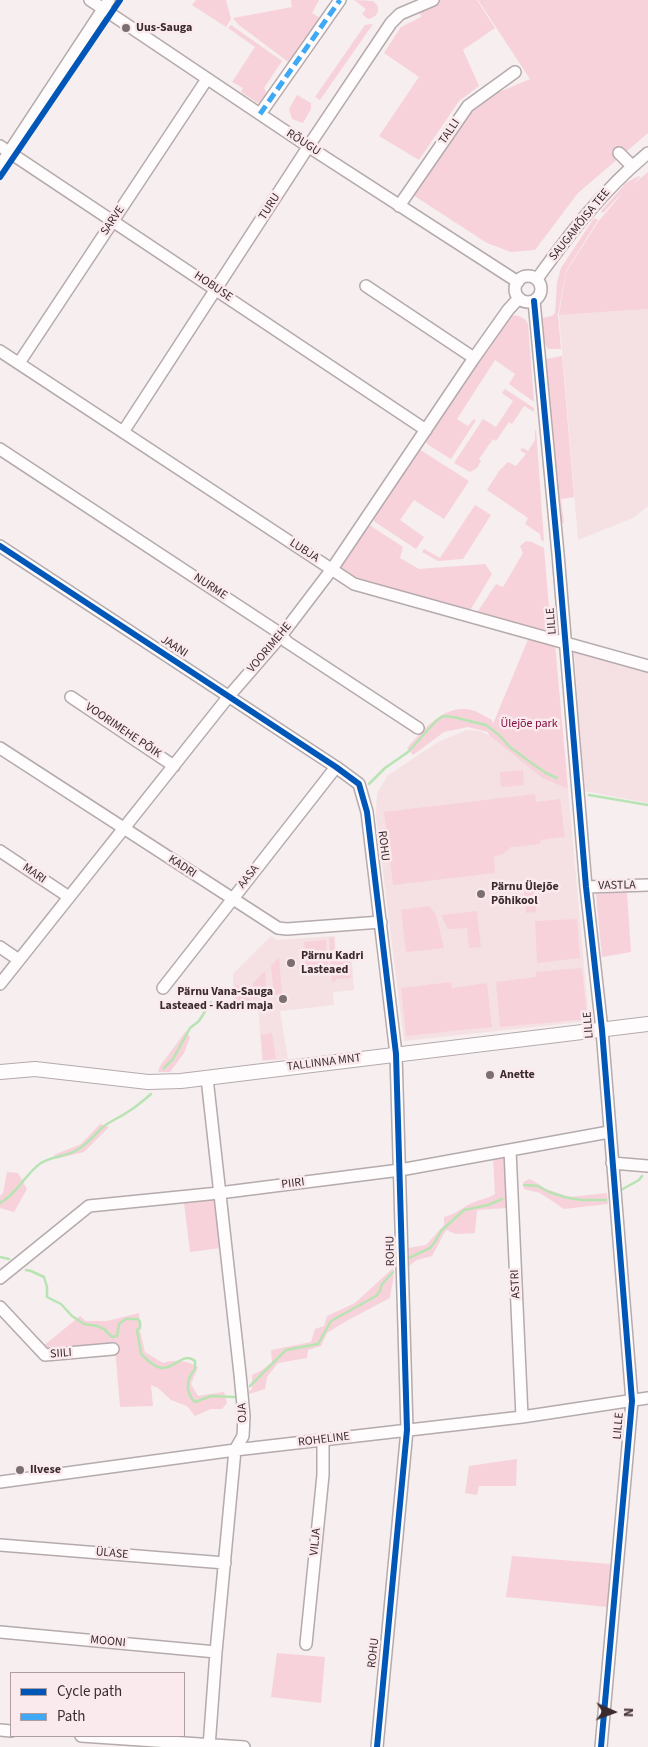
<!DOCTYPE html>
<meta charset="utf-8">
<style>
body{margin:0}
#map{position:relative;width:648px;height:1747px;overflow:hidden;background:#f6eeef;font-family:"Source Sans 3",sans-serif}
canvas{display:block}
.legend{position:absolute;left:10px;top:1672px;width:175px;height:65px;box-sizing:border-box;background:#faeaed;border:1px solid #ae9ea1;margin:0;padding:6px 9px;list-style:none;font-size:15px;color:#3b2b2f}
.legend li{display:flex;align-items:center;gap:10px;height:25px}
.legend b{width:25px;border:1px solid #ae9ea1}
.north{position:absolute;left:588px;top:1687px;width:50px;height:50px;-webkit-text-stroke:4px #faeaed;paint-order:stroke;rotate:92deg;font-size:14px;font-weight:700;line-height:20px;text-align:center;color:#3b2b2f}
.north::after{content:'';display:block;margin:auto;width:18px;height:22px;background:#3b2b2f;clip-path:polygon(50% 0,100% 100%,50% 72%,0 100%)}
</style>
<div id="map">
<canvas width="648" height="1747"></canvas>
<ul class="legend">
<li><b style="height:6px;background:#0057b8"></b>Cycle path</li>
<li><b style="height:6px;background:#3fa9f5"></b>Path</li>
</ul>
<div class="north">N</div>
</div>
<script>
const ctx = document.querySelector('canvas').getContext('2d');
ctx.lineJoin = 'round';
function fill(path, color) {
  ctx.fillStyle = color;
  ctx.fill(path, 'evenodd');
}
function trace(path, color, width, dash) {
  ctx.strokeStyle = color;
  ctx.lineWidth = width;
  ctx.lineCap = dash ? 'butt' : 'round';
  ctx.setLineDash(dash || []);
  ctx.stroke(path);
}
function write(font, color, halo, rows, align = 'center') {
  ctx.font = font + ' "Source Sans 3",sans-serif';
  ctx.lineWidth = 5;
  ctx.setLineDash([]);
  ctx.textBaseline = 'middle';
  ctx.strokeStyle = halo;
  ctx.fillStyle = color;
  for (const [text, x, y, turn = 0] of rows) {
    ctx.save();
    ctx.translate(x, y);
    ctx.rotate((+turn || 0) * Math.PI / 180);
    ctx.textAlign = isNaN(turn) ? turn : align;
    if (halo) ctx.strokeText(text, 0, 0);
    ctx.fillText(text, 0, 0);
    ctx.restore();
  }
}
const built = new Path2D(`
 M648 309V506L633 518 578 540 559 315Z
 M574 651 648 671V803L584 791Z
 M467 730 480 731 489 735 542 778 568 789 589 1021 404 1041 376 816 377 794 387 776 438 742Z
 M271 936 277 940 335 936 336 963 352 962 354 990 333 992 334 1005 280 1011 288 1059 262 1061 258 1005 234 1007 233 974Z`);
const green = new Path2D(`
 M196 0H226L231 19 226 27 192 5Z
 M291 0H319L312 13 322 19 291 64 239 25 233 18 292 7Z
 M354 0 373 1 377 5C380 13 376 17 368 19L362 14 366 9Z
 M417 0H477L495 28 463 50 479 86 459 101 419 160 379 136 419 77 384 53 401 27 421 17Z
 M478 0H648V133L578 193 535 250 511 252 487 243 413 195 469 112 490 96 530 79Z
 M373 24 320 100 315 97 365 25Z
 M231 25 282 61 264 88 268 95 261 105 241 92 243 88 232 82 255 47 228 28Z
 M297 95 311 103V109L303 123 292 119 289 109Z
 M648 172V309L559 315 566 272 598 222 624 191 603 213 601 211 626 183 639 176 640 177 631 186Z
 M594 218 598 220 566 271 558 315 561 349H548L543 341 541 318 552 316 555 313 557 282 561 268Z
 M512 315C519 315 525 318 528 324L534 402 509 384 515 374 495 360 457 419 468 426 474 419 476 420 451 459 427 444 426 440 502 326Z
 M562 356 574 497 561 499 564 523 561 524 559 519 545 363 546 359Z
 M505 389 534 408V412L524 406 512 424 509 422 496 441 493 439 479 459 481 461 477 468 470 472 454 463 483 419 496 427 513 401 502 393Z
 M536 429 544 541 541 540 540 534 525 524 528 518 487 490 499 471 508 462 516 466 526 454 520 450 523 448 528 451 535 440V431Z
 M419 449 469 481 444 519 414 500 400 520 424 537 416 549 375 522 372 518Z
 M475 505 491 515 463 559 438 561 422 552 424 549 440 558Z
 M368 524 403 547 400 558 419 569 485 564 492 574 471 609 467 612 357 582 341 572 340 568Z
 M526 541 532 542 544 548 551 631 548 633 479 613 478 611 496 584 503 587 523 553 520 546Z
 M529 637 555 644 568 789 542 778 489 735 488 732 468 727 444 732 413 755 407 748C424 729 446 701 475 711 481 714 486 717 492 720L493 724Z
 M523 770 524 785 501 787 500 772Z
 M535 794 536 802 560 799 565 837 541 840 540 844 511 847 503 854 494 857 495 873 393 885 384 812Z
 M533 884 536 912 526 913 523 885Z
 M627 892 631 952 602 957 596 894Z
 M429 906 436 915 444 948 406 952 401 910Z
 M477 911 481 947 469 948 467 928 448 929 441 915Z
 M577 919 580 958 537 963 535 921Z
 M334 937 335 956 350 955 351 978 336 979 335 981 332 982 329 938Z
 M326 940 328 968 306 969 304 942Z
 M279 957 282 994 274 995 271 966Z
 M582 968 587 1019 500 1027 496 982 536 977V972Z
 M265 971 267 997 253 999V983Z
 M451 982 452 988 487 983 492 1027 406 1036 401 988Z
 M235 984 249 991 250 1005 235 1006Z
 M186 1031 190 1037 184 1053 170 1072H158L160 1066Z
 M272 1033 276 1059 263 1060 261 1035Z
 M100 1124 109 1127 84 1152 55 1159 54 1155 81 1144Z
 M503 1155 506 1157V1208L477 1210 475 1233 456 1234 446 1230 432 1256 417 1260 409 1266 408 1248 426 1245 444 1225V1217C455 1215 462 1207 472 1203 481 1199 487 1199 495 1194L493 1158Z
 M7 1172 18 1173 27 1189 14 1212 0 1208V1196L3 1193Z
 M530 1179 546 1189 570 1197 607 1193 608 1204 564 1209 540 1193 524 1189 523 1182Z
 M215 1200 221 1248 190 1252 184 1203Z
 M393 1268C395 1278 391 1288 390 1298L348 1320 327 1333 321 1346 308 1350 307 1358 278 1363 267 1377 265 1389 249 1394V1391L252 1389V1375L262 1370 272 1362 271 1350 311 1342 315 1329 324 1326 327 1316 355 1303Z
 M139 1313 140 1331 145 1352 163 1363C176 1359 186 1360 198 1367L191 1384 198 1396 224 1392 227 1403 222 1409H211L195 1416 187 1406 171 1400 158 1388 151 1385 153 1406 120 1407 115 1347 48 1352 42 1347 80 1316 86 1321H107Z
 M517 1459 516 1486H479L477 1495 465 1493 469 1466Z
 M512 1556 611 1564 608 1607 506 1597Z
 M277 1653 325 1657 321 1703 271 1697Z`);
const stream = new Path2D(`
 M369 784 385 768 408 752 436 721 443 716 453 717 486 725 499 735 510 747 530 762 546 773 557 778
 M589 795 648 805
 M164 1068 173 1059 190 1028 199 1021 211 1002
 M524 1185 538 1186 549 1192 564 1197 581 1200H606
 M621 1190 639 1180 642 1176
 M0 1203C17 1194 25 1174 41 1163 52 1156 65 1157 77 1150 88 1144 94 1135 103 1127 110 1121 119 1118 126 1113 135 1108 143 1101 151 1094
 M0 1257 9 1259
 M407 1259 430 1248 435 1242 441 1231 464 1210 488 1205 502 1199
 M26 1270 31 1271 44 1277 47 1287V1297L61 1304 72 1316 84 1324 97 1326 104 1329 112 1337 117 1336 119 1324 126 1319H138L140 1322V1328L137 1330 141 1354C146 1359 154 1367 161 1368 174 1370 183 1351 195 1361V1369C186 1379 185 1392 195 1402L211 1396 235 1397
 M250 1386 286 1350 318 1344 331 1321 376 1296 380 1291 382 1284 393 1272`);
const minor = new Path2D(`
 M90 0 309 147 518 282
 M260 114 340 0
 M0 146 426 430
 M619 153 632 166
 M0 166 109 0
 M399 206 468 106 515 72
 M515 289a13 13 0 1 1 26 0a13 13 0 1 1-26 0Z
 M537 279C570 233 604 189 648 153
 M366 286 474 358
 M534 301 558 554 586 887 602 1030 632 1401 601 1747
 M0 351 354 584 648 666
 M19 363 207 79
 M123 432 312 141 391 23 400 14 433 0
 M0 449 278 632 287 642 418 728
 M0 546 336 767 359 784 367 812 396 1054 407 1430 377 1747
 M71 697 174 766
 M0 748 278 928 287 929 381 922
 M0 851 69 897
 M586 887 648 885
 M0 947 19 960
 M0 984 229 696 281 636 332 569 474 358 508 310 519 298
 M163 988 336 767
 M207 1078 240 1374 244 1416 243 1436 235 1450 216 1652 209 1747
 M510 1150 522 1417
 M612 1163 648 1166
 M0 1278 89 1206 219 1193 400 1170 609 1132
 M0 1307 45 1355 113 1349
 M0 1482 235 1450 522 1417 648 1398
 M0 1545 225 1563
 M0 1632 216 1652
 M306 1644 323 1475V1440
 M0 1730 11 1731
 M81 1736 244 1747`);
const major = new Path2D(`
 M0 1072 35 1069 148 1082 181 1081 648 1024`);
const quiet = new Path2D(`
 M260 114 340 0`);
const cycleway = new Path2D(`
 M0 177 120 0
 M534 301 558 554 586 887 602 1030 632 1401 601 1747
 M0 546 336 767 359 784 367 812 396 1054 407 1430 377 1747`);
const markers = [
 [126,28,5,"#7c6f72"],
 [481,894,5,"#7c6f72"],
 [291,963,5,"#7c6f72"],
 [283,999,5,"#7c6f72"],
 [490,1075,5,"#7c6f72"],
 [20,1470,5,"#7c6f72"]
];
const poiNames = [
 ["Uus-Sauga",136,28],
 ["Pärnu Ülejõe",491,887],
 ["Põhikool",491,901],
 ["Pärnu Kadri",301,956],
 ["Lasteaed",301,970],
 ["Pärnu Vana-Sauga",273,992,"right"],
 ["Lasteaed - Kadri maja",273,1006,"right"],
 ["Anette",500,1075],
 ["Ilvese",30,1470]
];
const streetNames = [
 ["TALLI",450,132,-56],
 ["RÕUGU",303,143,33],
 ["TURU",270,207,-57],
 ["SARVE",113,221,-56],
 ["SAUGAMÕISA TEE",580,225,-51],
 ["HOBUSE",213,287,34],
 ["LUBJA",304,551,33],
 ["NURME",210,587,33],
 ["LILLE",552,621,-95],
 ["JAANI",174,647,33],
 ["VOORIMEHE",270,648,-50],
 ["VOORIMEHE PÕIK",123,731,34],
 ["ROHU",383,846,83],
 ["KADRI",182,867,33],
 ["MARI",34,874,34],
 ["AASA",249,877,-52],
 ["VASTLA",617,886,-1],
 ["LILLE",589,1025,-95],
 ["TALLINNA MNT",324,1063,-7],
 ["PIIRI",293,1184,-7],
 ["ROHU",391,1251,-91],
 ["ASTRI",516,1284,-93],
 ["SIILI",61,1354,-4],
 ["OJA",243,1413,-92],
 ["LILLE",619,1426,-85],
 ["ROHELINE",324,1440,-7],
 ["VILJA",316,1542,-84],
 ["ÜLASE",112,1554,5],
 ["MOONI",108,1642,5],
 ["ROHU",374,1653,-84]
];
const parkNames = [
 ["Ülejõe park",529,724]
];
fill(built, '#f5e1e4');
fill(green, '#f7d2db');
trace(stream, '#b8e4b3', 2.5);
trace(minor, '#b5aaac', 14);
trace(major, '#b5aaac', 16);
trace(minor, '#fefcfd', 11);
trace(major, '#fefcfd', 14);
trace(quiet, '#3fa9f5', 5, [10, 5]);
trace(cycleway, '#0057b8', 6);
for (const [x, y, r, color] of markers) {
  const dot = new Path2D();
  dot.arc(x, y, r, 0, 2 * Math.PI);
  ctx.fillStyle = color;
  ctx.fill(dot);
  trace(dot, '#faeaed', 2);
}
write('bold 12px', '#3b2b2f', '#faeaed', poiNames, 'left');
write('12px', '#3b2b2f', '#faeaed', streetNames);
write('12px', '#800f3e', '#faeaed', parkNames);
</script>
